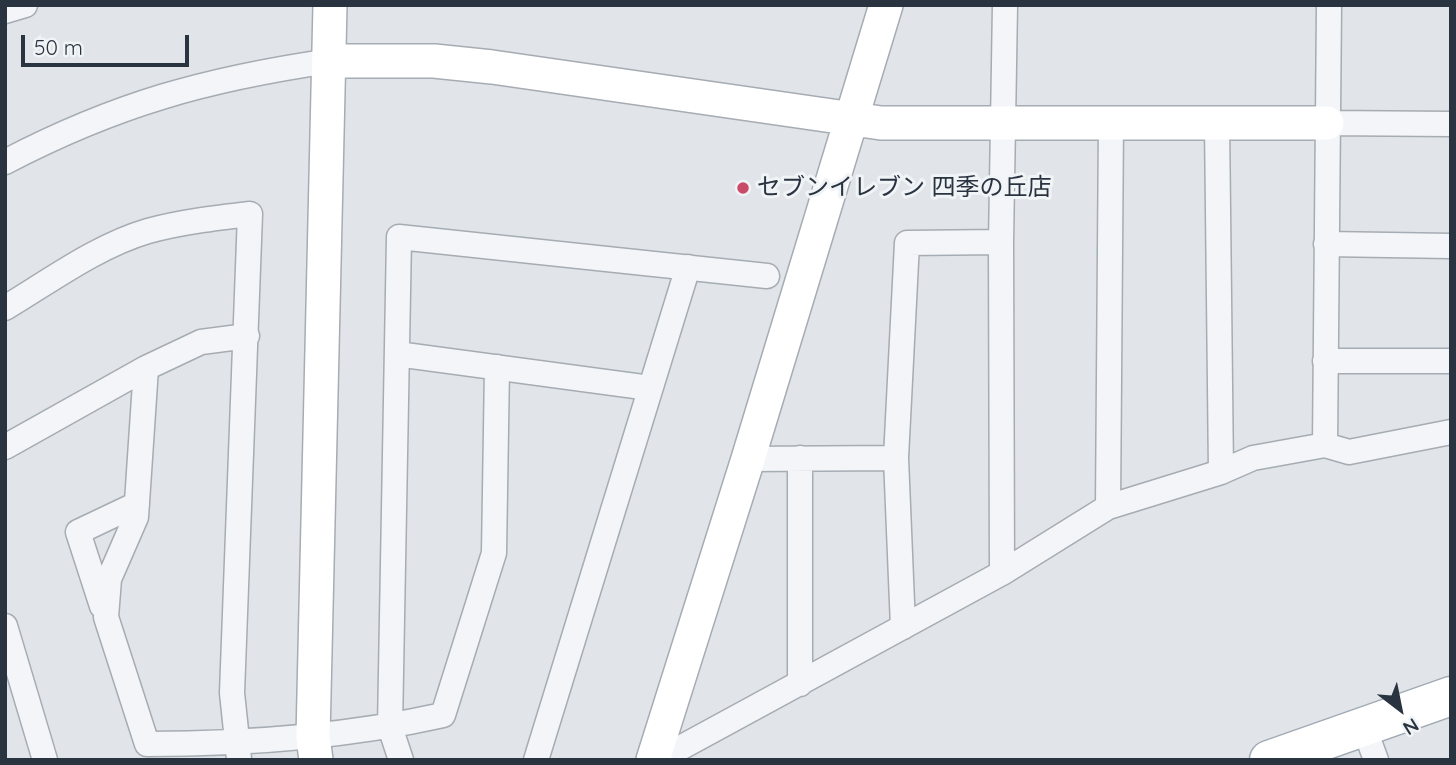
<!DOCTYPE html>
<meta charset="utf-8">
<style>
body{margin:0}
#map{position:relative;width:1456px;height:765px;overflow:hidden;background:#e1e5e9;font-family:Quicksand,sans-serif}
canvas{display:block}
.frame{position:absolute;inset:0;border:7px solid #2a3440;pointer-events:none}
.north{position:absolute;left:1365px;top:674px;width:70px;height:70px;-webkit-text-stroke:5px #f1f4f7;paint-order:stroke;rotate:148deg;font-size:19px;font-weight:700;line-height:28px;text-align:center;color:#2a3440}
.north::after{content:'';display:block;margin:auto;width:24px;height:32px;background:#2a3440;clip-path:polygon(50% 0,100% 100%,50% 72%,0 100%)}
.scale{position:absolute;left:21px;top:35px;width:168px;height:32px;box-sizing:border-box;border:4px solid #2a3440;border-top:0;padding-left:9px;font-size:21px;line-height:24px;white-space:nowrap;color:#2a3440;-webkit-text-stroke:5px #f1f4f7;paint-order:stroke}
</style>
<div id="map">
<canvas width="1456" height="765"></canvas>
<div class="frame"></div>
<div class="north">N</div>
<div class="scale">50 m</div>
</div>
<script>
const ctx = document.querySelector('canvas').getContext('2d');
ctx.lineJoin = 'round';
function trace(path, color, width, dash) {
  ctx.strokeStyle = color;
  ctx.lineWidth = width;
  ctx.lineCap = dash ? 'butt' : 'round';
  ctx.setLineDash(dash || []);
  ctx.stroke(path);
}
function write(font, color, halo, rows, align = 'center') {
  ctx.font = font + ' Quicksand,"Noto Sans JP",sans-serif';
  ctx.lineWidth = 6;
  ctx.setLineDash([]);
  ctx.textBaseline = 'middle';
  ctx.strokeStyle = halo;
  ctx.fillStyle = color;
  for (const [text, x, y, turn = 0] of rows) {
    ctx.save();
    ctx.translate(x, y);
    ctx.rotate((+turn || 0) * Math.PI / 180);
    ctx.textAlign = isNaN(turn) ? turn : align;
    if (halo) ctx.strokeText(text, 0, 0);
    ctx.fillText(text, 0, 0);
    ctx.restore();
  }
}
const street = new Path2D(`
 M5 11 25 5
 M1217 123 1221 472
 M1327 123 1451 124
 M5 162C116 104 207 79 330 61
 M1326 244 1451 246
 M5 308C50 281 97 246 148 231 181 222 215 218 250 214L232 693 239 759
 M397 354 650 388
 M1325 361H1451
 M146 368 136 517 109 579 106 617 147 744C247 744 345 737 443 715L494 553 497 367
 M1325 445 1329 5
 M5 447 146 368 201 342 247 336
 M748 459 896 458
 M1108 507 1111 122
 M1002 573 1001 242 1005 5
 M102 606 78 532 137 504
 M5 626 45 760
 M903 627 896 458 907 243 1001 242
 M800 684V458
 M1364 727 1376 760
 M401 760 390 727 399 237 767 276
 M536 760 688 267
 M658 760 1002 573 1108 507 1221 472 1253 458 1325 445 1349 452 1451 432`);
const secondary = new Path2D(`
 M330 61H434L492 67 881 123H1327
 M316 760 313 737 330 5
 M653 760 748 459 886 5`);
const primary = new Path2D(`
 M1269 760 1451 696`);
const markers = [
 [743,188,7,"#c84c68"]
];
const poiNames = [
 ["セブンイレブン 四季の丘店",757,188]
];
trace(street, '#a6acb3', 27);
trace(secondary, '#a6acb3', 36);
trace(primary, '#a1aab4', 41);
trace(street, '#f4f5f8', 24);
trace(secondary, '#fff', 33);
trace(primary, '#fff', 38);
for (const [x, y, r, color] of markers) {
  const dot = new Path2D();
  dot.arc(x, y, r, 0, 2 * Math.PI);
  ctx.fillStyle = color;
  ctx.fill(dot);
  trace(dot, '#f1f4f7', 2.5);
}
write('24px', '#2a3440', '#f1f4f7', poiNames, 'left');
</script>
